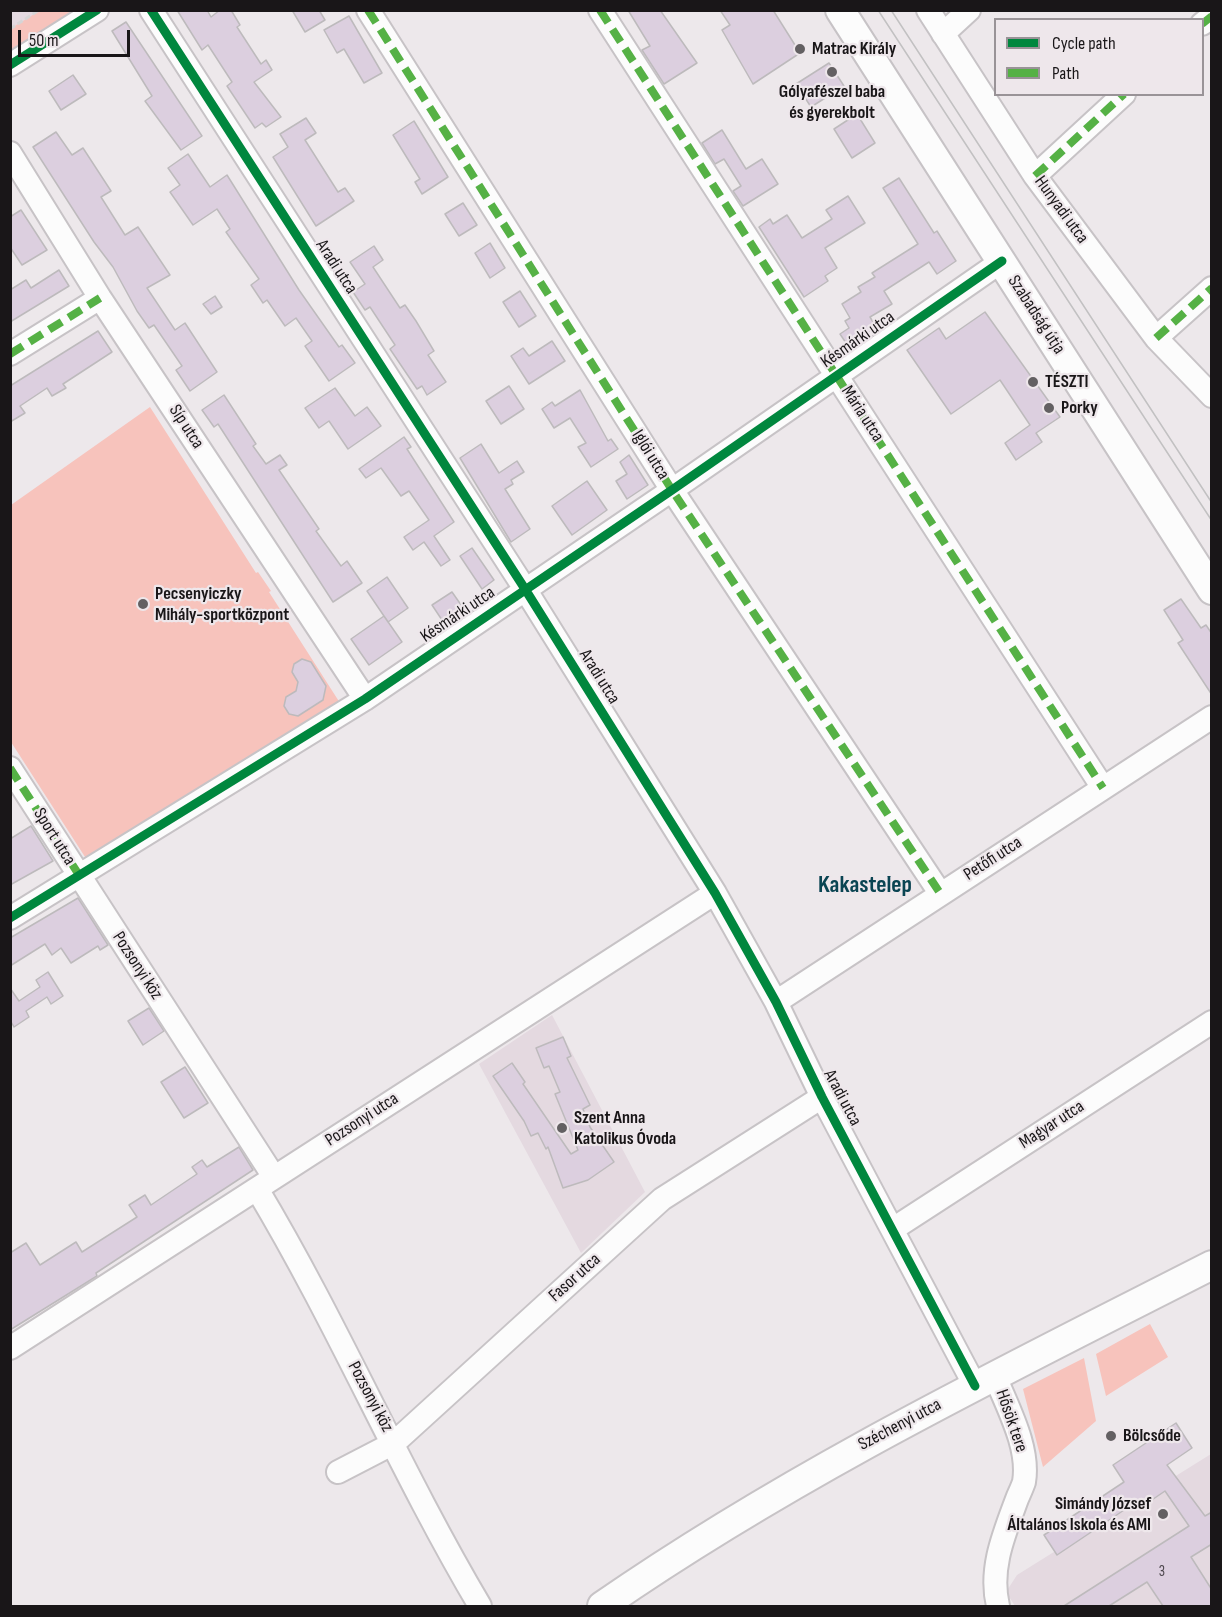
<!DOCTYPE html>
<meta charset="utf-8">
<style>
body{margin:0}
#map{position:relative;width:1222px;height:1617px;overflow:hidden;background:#ede8eb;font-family:"Sofia Sans Condensed",sans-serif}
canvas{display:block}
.frame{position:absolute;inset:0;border:12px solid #191618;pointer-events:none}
.legend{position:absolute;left:994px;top:18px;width:210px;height:78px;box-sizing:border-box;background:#eee7eb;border:2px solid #999397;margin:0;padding:8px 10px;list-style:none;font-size:18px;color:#191618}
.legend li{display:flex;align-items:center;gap:12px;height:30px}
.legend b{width:30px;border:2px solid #999397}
.scale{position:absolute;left:18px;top:30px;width:112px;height:27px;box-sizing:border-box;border:3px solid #191618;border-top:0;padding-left:8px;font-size:18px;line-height:21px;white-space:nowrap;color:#191618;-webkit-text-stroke:4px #eee7eb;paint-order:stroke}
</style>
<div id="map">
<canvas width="1222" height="1617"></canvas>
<div class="frame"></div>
<ul class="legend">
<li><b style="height:8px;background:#00873e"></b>Cycle path</li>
<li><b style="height:8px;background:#55b145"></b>Path</li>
</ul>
<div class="scale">50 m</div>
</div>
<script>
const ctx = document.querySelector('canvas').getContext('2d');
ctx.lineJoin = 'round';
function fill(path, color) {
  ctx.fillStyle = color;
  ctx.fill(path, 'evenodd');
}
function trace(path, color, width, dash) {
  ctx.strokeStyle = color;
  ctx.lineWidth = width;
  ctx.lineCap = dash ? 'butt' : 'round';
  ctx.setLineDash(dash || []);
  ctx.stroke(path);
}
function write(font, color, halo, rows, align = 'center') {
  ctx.font = font + ' "Sofia Sans Condensed",sans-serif';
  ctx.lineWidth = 4.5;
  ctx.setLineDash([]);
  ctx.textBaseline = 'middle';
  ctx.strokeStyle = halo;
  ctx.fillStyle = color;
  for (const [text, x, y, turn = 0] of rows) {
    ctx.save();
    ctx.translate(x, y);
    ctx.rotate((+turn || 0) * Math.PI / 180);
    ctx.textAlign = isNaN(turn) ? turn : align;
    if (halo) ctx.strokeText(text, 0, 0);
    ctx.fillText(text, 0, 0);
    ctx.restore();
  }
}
const built = new Path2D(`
 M11 10H39V11L11 29Z
 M552 1015 645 1192 581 1253 479 1064Z
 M1211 1454V1606H1015L1006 1592 1017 1575Z`);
const green = new Path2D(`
 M39 11H98L11 64 10 29Z
 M150 407 256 573 258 572 271 591 269 592 340 703 87 860 11 742V505Z
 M1150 1324 1168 1357 1106 1396 1096 1354Z
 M1084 1358 1096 1421 1043 1467 1023 1389Z`);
const building = new Path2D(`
 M177 10H207L211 17 220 10H231L240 25 237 27 261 64 266 60 272 70 254 82 281 117 266 127 262 123 255 128 227 86 232 82 208 45 202 50Z
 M292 10H319L325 20 305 32Z
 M628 10H660L697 63 664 84 642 50 650 46Z
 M720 10H773L800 53 753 84 722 30 730 25Z
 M349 16 382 73 364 83 344 49 337 53 324 30Z
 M126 22 202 136 181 150 145 101 152 96 112 31Z
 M829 63 844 86 811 107 796 84Z
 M73 75 86 94 61 110 49 91Z
 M857 114 875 143 852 158 834 129Z
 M306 118 316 133 305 140 338 192 345 188 354 201 316 226 273 157 288 147 280 134Z
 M414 121 448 177 422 194 415 182 420 179 393 135Z
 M722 130 746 169 762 159 778 184 743 206 733 191 741 186 724 159 715 164 702 143Z
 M56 132 72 155 83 148 111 191 101 197 125 235 138 227 170 275 147 288 175 330 185 323 217 372 190 391 176 370 182 366 154 325 149 328 137 311 113 267 94 242 33 147Z
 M188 154 210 187 227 175 299 290 339 347 342 345 355 363 329 381 305 346 312 341 296 318 285 326 267 300 263 303 251 285 259 279 226 232 230 229 217 209 193 225 170 192 180 185 168 168Z
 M899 178 934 233 937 231 956 261 937 274 929 262 884 291 892 304 870 317 876 327 848 346 840 334 849 328 845 321 850 318 842 304 861 292 858 287 875 277 872 273 918 244 883 188Z
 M848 196 865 223 825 248 837 268 825 276 828 281 804 297 759 227 770 219 773 224 787 215 802 238 832 219 826 210Z
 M463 203 477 225 459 236 445 214Z
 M21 210 47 250 22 265 10 247V217Z
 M490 243 505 268 490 278 475 253Z
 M374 246 383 260 373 267 400 308 405 305 416 321 434 351 428 355 446 382 427 395 422 386 417 389 390 349 395 345 370 307 365 310 353 292 365 284 350 262Z
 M59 270 69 286 10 322V290L26 280 31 288Z
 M520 291 536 316 519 327 503 302Z
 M215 296 222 307 211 314 203 304Z
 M985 312 1060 417 1036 433 1042 442 1016 460 1005 443 1030 425 1000 380 951 414 907 350 939 328 946 339Z
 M98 331 112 352 63 384 66 388 52 396 47 388 20 406 25 413 10 422V386Z
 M552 341 565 361 529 384 511 356 523 348 529 356Z
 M509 386 524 409 501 424 486 401Z
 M335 388 355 416 367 407 381 426 348 449 329 421 319 428 305 408Z
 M580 390 608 441 611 439 618 449 591 467 578 447 586 443 570 418 554 428 542 409 552 402 555 406Z
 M224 395 256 444 253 446 266 464 280 455 287 465 279 470 319 529 316 531 341 566 347 561 362 583 333 602 218 424 214 427 202 410Z
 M404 437 411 447 407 449 454 522 434 536 450 560 441 566 424 542 413 550 404 537 429 520 409 491 401 496 381 468 366 478 359 469Z
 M481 444 499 473 517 461 524 472 511 480 513 484 505 489 530 529 511 542 460 458Z
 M629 455 648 485 627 499 616 481 627 474 620 462Z
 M587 481 607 510 572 535 552 506Z
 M472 548 494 580 482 589 460 556Z
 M387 577 408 608 388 622 367 591Z
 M452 592 466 612 446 626 432 605Z
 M1181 599 1201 628 1206 625 1212 634V695L1178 643 1183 640 1164 610Z
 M384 616 402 642 369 665 351 639Z
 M302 659 311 662 326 686 323 700 298 716 289 714 284 706 286 697 296 691 298 682 292 672 294 664Z
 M31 826 53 861 10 885V839Z
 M78 898 108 945 100 950 98 946 71 963 61 948 52 955 45 944 10 966V938Z
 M48 972 63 996 51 1004 47 997 26 1011 29 1017 14 1027 10 1020V988L19 1001 40 987 36 980Z
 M149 1008 164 1031 143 1045 128 1021Z
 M563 1037 571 1056 567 1058 590 1105 583 1109 590 1127 614 1162 588 1180 563 1188 548 1147 546 1149 538 1133 531 1136 524 1121 493 1076 512 1063 525 1082 523 1084 571 1154 578 1150 555 1094 560 1092 549 1066 544 1068 536 1048Z
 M185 1067 208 1103 184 1118 161 1082Z
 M239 1147 253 1170 96 1273 97 1276 10 1330V1253L26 1243 40 1265 76 1242 82 1252 137 1217 129 1205 145 1195 151 1205 197 1174 192 1167 202 1160 207 1167Z
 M1176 1423 1192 1448 1167 1465 1205 1516 1212 1512V1544L1191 1557 1212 1590V1606H1163L1147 1582 1109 1606H1064L1189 1526 1165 1491 1143 1506 1139 1500 1057 1555 1044 1535 1124 1482 1113 1465Z`);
const path = new Path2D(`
 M10 29 39 10`);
const minor = new Path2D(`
 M151 10 525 589 715 893 776 1002 822 1097 975 1386
 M368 10 672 490 940 893
 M600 10 1103 788
 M928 10 1035 176 1156 338 1212 396
 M1202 24 1212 16
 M943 34 969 10
 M10 65 97 10
 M10 153 100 298 365 699
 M1035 176 1124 94
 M1156 338 1212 288
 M10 354 100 298
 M10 768 274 1177
 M10 918 365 699 672 490 1002 261
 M776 1002 1212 717
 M257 1189C338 1324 400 1471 480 1606
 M893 1229 1212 1022
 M10 1348 715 893
 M995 1376C1007 1407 1030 1447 1024 1482 1022 1488 1019 1494 1017 1499 1004 1534 989 1569 998 1606
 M338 1472 394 1443 662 1199 822 1097`);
const major = new Path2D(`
 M840 10 1212 590
 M602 1606C794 1473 1004 1371 1212 1265`);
const tram = new Path2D(`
 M878 10 1212 521
 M891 10 1212 503`);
const quiet = new Path2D(`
 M368 10 672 490 940 893
 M600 10 1103 788
 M1202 24 1212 16
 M1035 176 1124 94
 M1156 338 1212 288
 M10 354 100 298
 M10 768 79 875`);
const cycleway = new Path2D(`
 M151 10 525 589 715 893 776 1002 822 1097 975 1386
 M10 65 97 10
 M10 918 365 699 672 490 1002 261`);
const markers = [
 [800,49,6,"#636062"],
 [832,72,6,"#636062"],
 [1033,382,6,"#636062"],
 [1049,408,6,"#636062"],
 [143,604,6,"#636062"],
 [562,1128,6,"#636062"],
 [1111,1436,6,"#636062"],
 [1163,1514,6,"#636062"]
];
const numberNames = [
 ["3",1162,1572]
];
const poiNames = [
 ["Matrac Király",812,49],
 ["Gólyafészel baba",832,92,"center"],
 ["és gyerekbolt",832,113,"center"],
 ["TÉSZTI",1045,382],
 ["Porky",1061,408],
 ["Pecsenyiczky",155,594],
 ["Mihály-sportközpont",155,615],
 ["Szent Anna",574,1118],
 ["Katolikus Óvoda",574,1139],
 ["Bölcsőde",1123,1436],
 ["Simándy József",1151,1504,"right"],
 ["Általános Iskola és AMI",1151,1525,"right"]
];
const streetNames = [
 ["Hunyadi utca",1061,210,54],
 ["Aradi utca",336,267,57],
 ["Szabadság útja",1036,315,57],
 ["Késmárki utca",858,340,-35],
 ["Mária utca",862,414,57],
 ["Síp utca",186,427,57],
 ["Iglói utca",650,455,58],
 ["Késmárki utca",458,615,-34],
 ["Aradi utca",599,677,58],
 ["Sport utca",54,837,58],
 ["Petőfi utca",993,859,-33],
 ["Pozsonyi köz",137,966,57],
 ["Aradi utca",842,1098,62],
 ["Pozsonyi utca",362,1120,-33],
 ["Magyar utca",1052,1125,-33],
 ["Fasor utca",575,1278,-42],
 ["Pozsonyi köz",370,1397,62],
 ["Hősök tere",1011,1421,71],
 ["Széchenyi utca",900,1425,-28]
];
const districtNames = [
 ["Kakastelep",865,886]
];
fill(built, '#e4d9e0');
fill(green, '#f7c3bc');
fill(building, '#dccfdf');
trace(building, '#bdbabc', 1.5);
trace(minor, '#c7c3c6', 26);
trace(major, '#c7c3c6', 32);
trace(path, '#d6d5d6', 3, [6, 3]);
trace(minor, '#fcfcfc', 22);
trace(major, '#fcfcfc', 28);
trace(tram, '#c2c1c2', 1.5);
trace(quiet, '#55b145', 8, [15, 8]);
trace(cycleway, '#00873e', 9);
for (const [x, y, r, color] of markers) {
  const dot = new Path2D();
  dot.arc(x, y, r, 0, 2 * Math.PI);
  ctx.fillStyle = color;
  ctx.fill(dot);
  trace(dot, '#eee7eb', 2);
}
write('15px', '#4a444a', null, numberNames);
write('bold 18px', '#191618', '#eee7eb', poiNames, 'left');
write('18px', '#191618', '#eee7eb', streetNames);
write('bold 24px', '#0a4452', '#eee7eb', districtNames);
</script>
